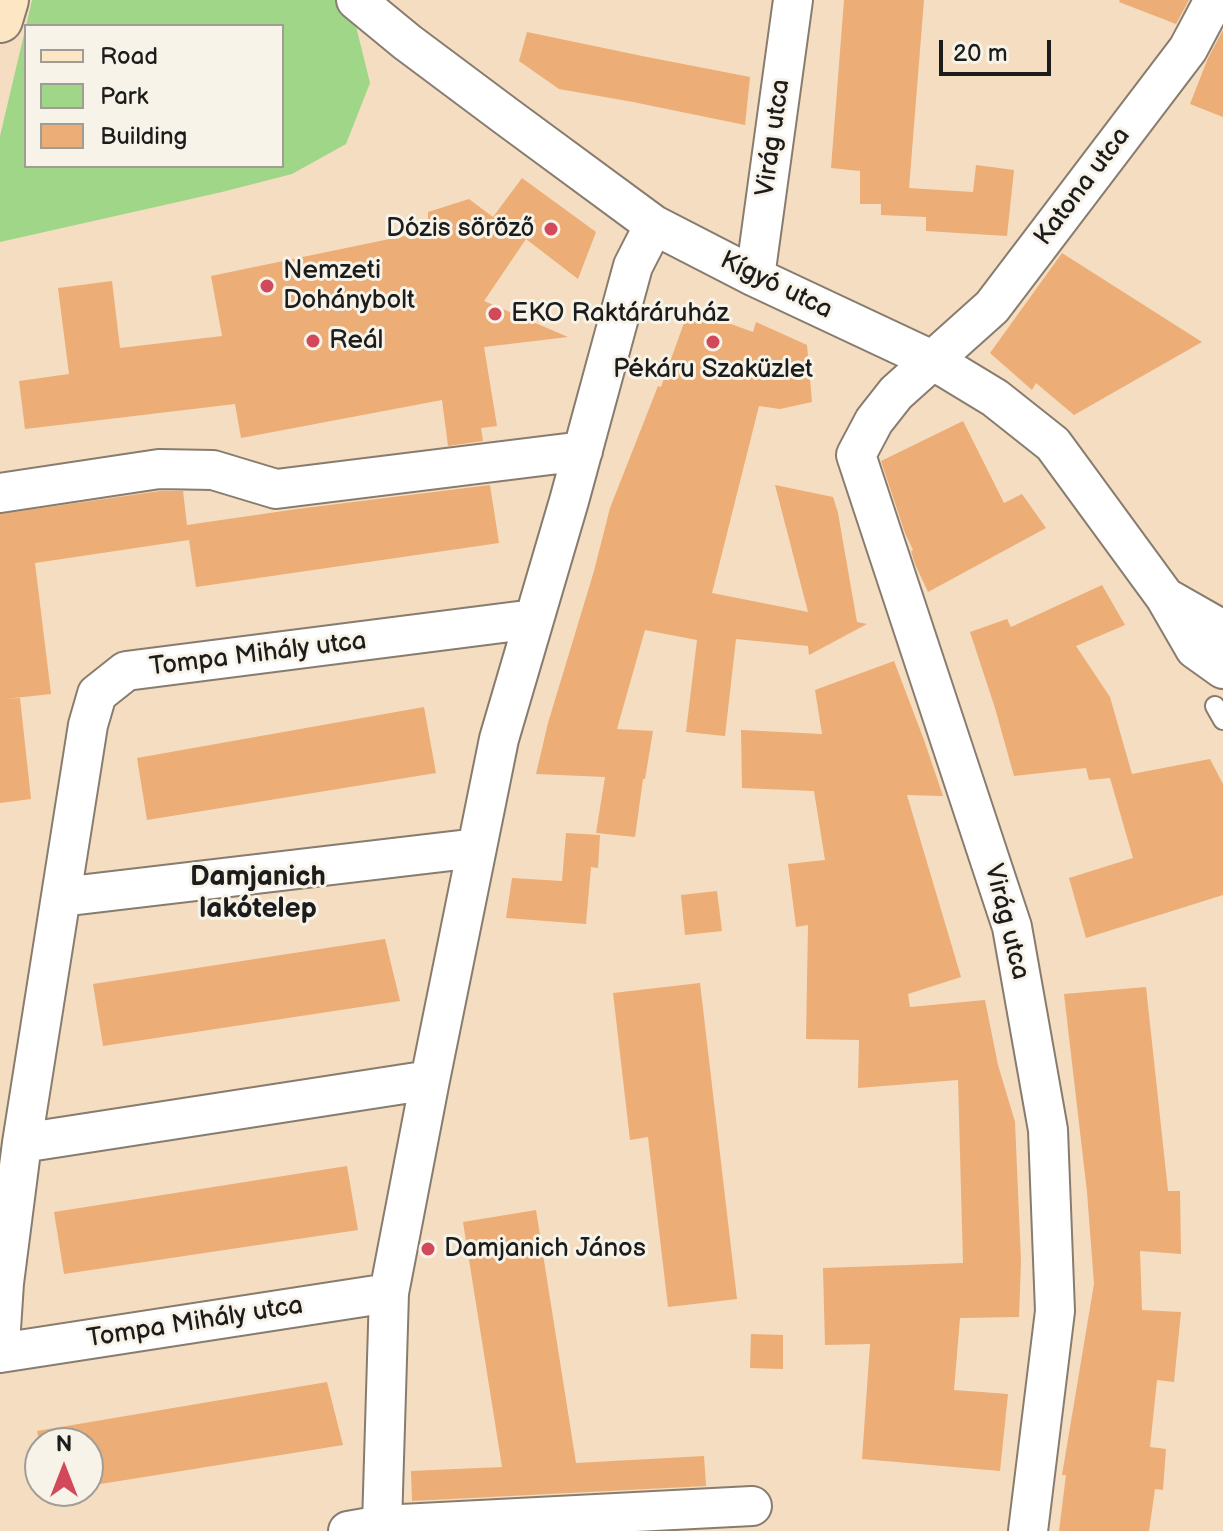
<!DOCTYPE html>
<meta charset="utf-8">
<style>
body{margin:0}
#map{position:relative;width:1223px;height:1531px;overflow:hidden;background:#f4ddc1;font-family:"Balsamiq Sans",sans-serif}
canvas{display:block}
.legend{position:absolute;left:24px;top:24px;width:260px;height:144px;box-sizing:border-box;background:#f7f3e8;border:2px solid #9f9d96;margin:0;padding:10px 14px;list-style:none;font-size:24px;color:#1c1c1c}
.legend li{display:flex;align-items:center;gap:16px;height:40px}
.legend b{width:40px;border:2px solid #9f9d96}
.north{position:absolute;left:24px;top:1427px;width:80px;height:80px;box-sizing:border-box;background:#f7f3e8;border:2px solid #9f9d96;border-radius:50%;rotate:0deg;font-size:22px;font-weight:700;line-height:32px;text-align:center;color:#1c1c1c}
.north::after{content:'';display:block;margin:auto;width:28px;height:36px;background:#d1495b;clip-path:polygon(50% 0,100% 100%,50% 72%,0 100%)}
.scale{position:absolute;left:939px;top:40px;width:112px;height:36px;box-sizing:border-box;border:4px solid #1c1c1c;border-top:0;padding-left:10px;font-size:24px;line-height:28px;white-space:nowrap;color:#1c1c1c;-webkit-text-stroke:6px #f7f3e8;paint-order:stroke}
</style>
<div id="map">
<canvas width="1223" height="1531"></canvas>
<ul class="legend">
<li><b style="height:10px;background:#fce6c4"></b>Road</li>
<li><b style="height:22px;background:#9fd687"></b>Park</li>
<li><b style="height:22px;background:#ecad76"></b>Building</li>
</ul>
<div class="north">N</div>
<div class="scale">20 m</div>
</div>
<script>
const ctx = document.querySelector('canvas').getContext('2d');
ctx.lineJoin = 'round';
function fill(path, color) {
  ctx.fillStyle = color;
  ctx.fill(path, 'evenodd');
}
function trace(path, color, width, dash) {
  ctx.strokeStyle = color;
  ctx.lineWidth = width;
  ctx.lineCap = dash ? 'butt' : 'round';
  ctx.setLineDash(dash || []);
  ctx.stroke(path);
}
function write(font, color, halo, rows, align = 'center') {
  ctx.font = font + ' "Balsamiq Sans",sans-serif';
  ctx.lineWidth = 6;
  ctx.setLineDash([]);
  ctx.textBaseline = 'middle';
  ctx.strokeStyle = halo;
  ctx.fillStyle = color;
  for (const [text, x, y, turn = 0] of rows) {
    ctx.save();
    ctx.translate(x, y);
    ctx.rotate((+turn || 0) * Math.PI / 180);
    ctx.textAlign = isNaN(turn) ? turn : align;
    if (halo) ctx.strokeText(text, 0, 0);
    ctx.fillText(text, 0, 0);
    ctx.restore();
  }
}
const green = new Path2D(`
 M32 0H338L352 10 370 83 346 144 292 174 222 192 0 242V136L26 26V166H282V26H26Z`);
const building = new Path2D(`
 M844 0H924L909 188 973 192 976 165 1014 170 1007 236 926 231V217L881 215V204H860V171L831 168Z
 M1120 0H1189L1176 24 1119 2Z
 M1223 30V117L1190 104 1208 58Z
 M527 32 642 56 750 77 745 125 633 102 559 89 519 61Z
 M522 178 596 232 578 279 526 239 484 301 568 337 484 347 497 426 481 428 483 441 448 446 442 400 241 438 235 404 25 429 19 381 69 374 58 288 112 281 120 348 222 336 211 276 428 231V212L469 199 493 217Z
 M1062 253 1202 342 1074 415 1036 383 1032 390 990 353Z
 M689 309 753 332 756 322 807 345 812 402 780 409 759 406 712 593 808 612 775 485 833 497 838 513 857 622 867 624 809 655 808 646 736 639 725 736 686 732 697 640 645 630 617 729 653 731 645 779H643L635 837 596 833 605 777 536 774 548 723 594 571 610 508 658 386 661 387Z
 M963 421 1004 503 1022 494 1046 528 928 592 915 564 911 551 913 550 905 533 881 461Z
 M490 485 499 543 196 587 189 540 35 563 51 694 5 699 20 698 31 799 0 803V514L160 491H183L187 525 297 509Z
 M1102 585 1125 625 1076 646 1110 697 1132 774 1210 759 1223 784V895L1086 938 1069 878 1133 858 1110 778 1089 780 1086 768 1014 776 995 708 970 632 1007 619 1011 627Z
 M894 661 924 740 943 796 907 795 961 977 908 994 910 1007 985 1000 998 1065 1015 1122 1021 1261 1019 1317 960 1318 954 1390 1008 1394 1000 1471 862 1459 870 1344 825 1345 823 1268 963 1263 958 1080 858 1088 859 1040 806 1039 808 925 796 927 788 864 825 860 814 791 742 788 741 730 822 734 815 690Z
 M424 707 436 773 147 820 137 758Z
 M566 833 600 835 598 868 591 867 586 924 506 918 512 878 562 881Z
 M717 891 722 931 685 935 681 895Z
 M385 939 400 1001 103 1046 93 984Z
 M700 983 737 1299 668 1307 648 1137 630 1140 613 993Z
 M1146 987 1168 1191H1180L1181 1254 1140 1251 1142 1310 1181 1312 1174 1382 1157 1380 1150 1447 1166 1449 1163 1490 1155 1489 1149 1531H1059L1066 1475H1062L1094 1284 1087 1192 1064 994Z
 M347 1166 358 1230 64 1274 54 1212Z
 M536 1210 576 1463 704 1456 706 1486 412 1501 411 1471 502 1467 463 1222Z
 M751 1334 783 1335V1369L750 1368Z
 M327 1382 343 1445 88 1486V1443H40V1448L37 1431Z`);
const lane = new Path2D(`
 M1215 706 1223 720`);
const street = new Path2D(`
 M356 0 407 42 506 116 654 225 755 277 934 361 995 398 1053 444 1165 597 1195 649 1223 669
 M755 277 793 0
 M0 493 159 469 213 470 276 489 583 451
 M1165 597 1223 630
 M61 897 477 848
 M22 1143 430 1080
 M0 1344 4 1283 22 1143 88 725 97 694 126 671 534 619
 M0 1353 389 1293
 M382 1525 389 1293 430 1080 499 739 569 501 633 266 654 225
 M348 1531 382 1525 752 1506
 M1028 1531 1055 1311 1048 1130 1012 927 856 455 874 421 896 393 992 307 1188 49 1214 0`);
const secondary = new Path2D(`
 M0 20 6 0`);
const markers = [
 [551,229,8,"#d1495b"],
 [267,286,8,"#d1495b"],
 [495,314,8,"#d1495b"],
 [313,341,8,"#d1495b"],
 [713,342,8,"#d1495b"],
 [428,1249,8,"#d1495b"]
];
const streetNames = [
 ["Virág utca",774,138,-82],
 ["Katona utca",1083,187,-53],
 ["Kígyó utca",776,286,26],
 ["Tompa Mihály utca",258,655,-7],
 ["Virág utca",1006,922,76],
 ["Tompa Mihály utca",195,1323,-9]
];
const poiNames = [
 ["Dózis söröző",535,229,"right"],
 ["Nemzeti",283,271],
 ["Dohánybolt",283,301],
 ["EKO Raktáráruház",511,314],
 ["Reál",329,341],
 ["Pékáru Szaküzlet",713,370,"center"],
 ["Damjanich János",444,1249]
];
const neighbourhoodNames = [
 ["Damjanich",258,878],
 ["lakótelep",258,910]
];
fill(green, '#9fd687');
fill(building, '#ecad76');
trace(lane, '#887c6e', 22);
trace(street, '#887c6e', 42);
trace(secondary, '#887c6e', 48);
trace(lane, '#fff', 18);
trace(street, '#fff', 38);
trace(secondary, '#fce6c4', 44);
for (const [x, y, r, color] of markers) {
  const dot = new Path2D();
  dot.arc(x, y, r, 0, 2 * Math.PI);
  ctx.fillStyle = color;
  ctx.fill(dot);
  trace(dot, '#f7f3e8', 3);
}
write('26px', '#1c1c1c', '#f7f3e8', streetNames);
write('26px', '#1c1c1c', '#f7f3e8', poiNames, 'left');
write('bold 28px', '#1c1c1c', '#f7f3e8', neighbourhoodNames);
</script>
